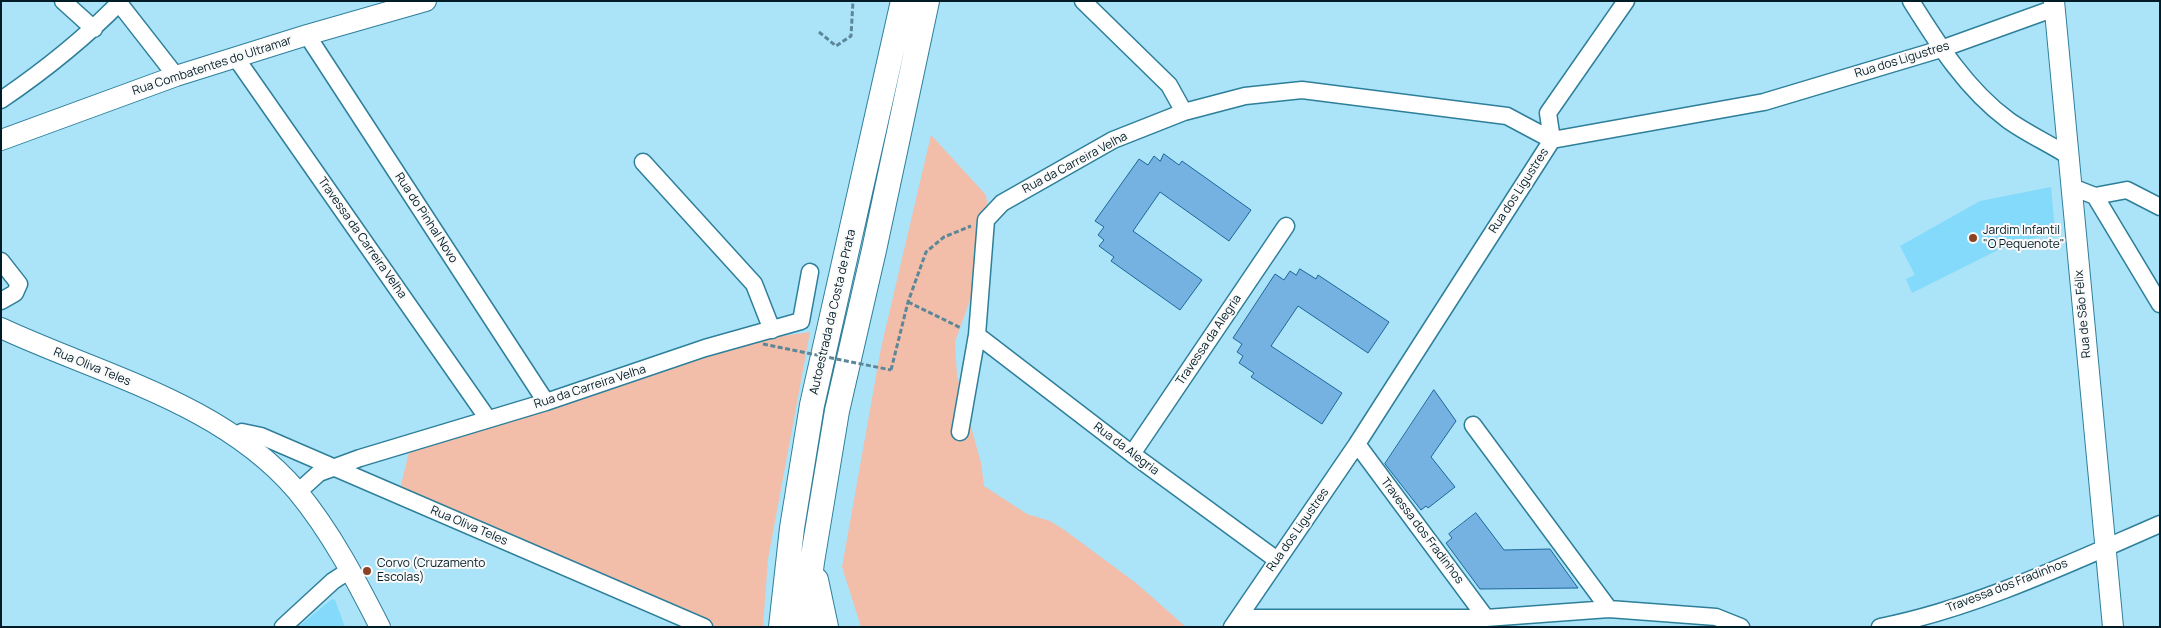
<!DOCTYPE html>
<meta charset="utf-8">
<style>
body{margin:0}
#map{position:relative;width:2161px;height:628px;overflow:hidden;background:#abe3f9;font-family:Manrope,sans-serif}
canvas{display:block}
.frame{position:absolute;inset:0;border:2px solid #001c26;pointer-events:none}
</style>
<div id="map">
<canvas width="2161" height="628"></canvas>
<div class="frame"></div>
</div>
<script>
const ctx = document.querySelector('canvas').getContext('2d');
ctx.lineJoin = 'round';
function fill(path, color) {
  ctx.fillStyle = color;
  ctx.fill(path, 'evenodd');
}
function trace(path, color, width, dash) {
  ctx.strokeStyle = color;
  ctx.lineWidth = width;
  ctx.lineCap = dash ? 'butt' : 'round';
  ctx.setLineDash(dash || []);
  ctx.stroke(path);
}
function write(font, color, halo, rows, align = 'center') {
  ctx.font = font + ' Manrope,sans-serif';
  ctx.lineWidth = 4;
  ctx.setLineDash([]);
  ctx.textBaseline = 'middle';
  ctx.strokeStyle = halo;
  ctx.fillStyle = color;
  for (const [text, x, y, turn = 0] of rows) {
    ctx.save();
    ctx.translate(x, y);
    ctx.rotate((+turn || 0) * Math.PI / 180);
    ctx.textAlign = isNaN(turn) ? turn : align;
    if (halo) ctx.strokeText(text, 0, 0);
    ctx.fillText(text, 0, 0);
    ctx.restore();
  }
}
const built = new Path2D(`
 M2051 187 2055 231 1998 250 1912 293 1906 279 1915 275 1900 246 1980 201Z
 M332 599 335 600 345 627H298Z`);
const green = new Path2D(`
 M931 135 986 195 989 216 974 289 955 342 957 376 981 463 984 486 1027 514 1050 521 1063 529 1136 583 1186 627H861L842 567 881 348Z
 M810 332 768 559 763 627H684L398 497 411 444 698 348Z`);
const building = new Path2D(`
 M1164 154 1179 165 1182 161 1251 210 1229 241 1160 192 1133 231 1202 280 1180 310 1111 261 1114 257 1099 246 1104 240 1098 235 1104 227 1095 221 1139 159 1148 165 1154 156 1160 161Z
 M1300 269 1316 279 1318 275 1389 322 1368 353 1298 306 1271 346 1342 393 1322 424 1251 377 1254 373 1239 363 1243 356 1237 352 1242 344 1233 338 1275 274 1284 280 1290 271 1296 275Z
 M1434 390 1456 421 1431 457 1455 487 1428 508 1426 506 1421 510 1385 464Z
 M1476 513 1504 550 1550 549 1578 588 1480 589 1446 543 1452 538 1449 534Z`);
const path = new Path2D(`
 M819 32 836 46 851 36 853 1
 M908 302 961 328
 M891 370 908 302 926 252 944 237 971 226`);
const minor = new Path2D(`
 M63 1 94 29
 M1083 1 1169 85 1184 112
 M1911 1C1938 44 1966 89 2008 120 2026 133 2048 143 2067 155
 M119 3 176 76
 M307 35 546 402
 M236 58 488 419
 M1 100C45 70 83 40 121 1
 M1552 140 1548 113 1626 1
 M643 162 754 284 772 330
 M2072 187 2095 196 2160 304
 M2095 196 2127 190 2160 207
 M1 261 19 284 15 293 1 301
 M977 335 1132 454 1277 560
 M1473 425 1609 609
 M960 432 977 335 986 220 1002 203 1113 140 1184 112 1245 96 1302 90 1507 116 1552 140
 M235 436 242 432 261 436 704 627
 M1357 444 1486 618
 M1132 454 1286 226
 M298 492 319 473 360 458 546 402 705 348 801 321 810 272
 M1239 618H1486L1609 609 1716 617 1741 627
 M283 627 333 581 350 570
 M1232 627 1357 444 1552 140 1764 102 1941 49 2055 8
 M1880 627C1976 608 2070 563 2160 524`);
const major = new Path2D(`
 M2054 1 2113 627
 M1 140 176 76 307 35 426 1
 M1 328C102 375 222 403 297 491 331 532 356 580 380 627`);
const highway = new Path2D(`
 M816 580 826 627
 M781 627 792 528 812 405 903 1
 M804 627 812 562 837 411 874 250 927 1`);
const pathBridge = new Path2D(`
 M763 344 891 370`);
const markers = [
 [1973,238,5,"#8b4323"],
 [367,571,5,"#8b4323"]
];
const streetNames = [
 ["Rua dos Ligustres",1902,60,-17],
 ["Rua Combatentes do Ultramar",212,66,-18],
 ["Rua da Carreira Velha",1075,163,-28],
 ["Rua dos Ligustres",1519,191,-57],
 ["Rua do Pinhal Novo",426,218,57],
 ["Travessa da Carreira Velha",362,238,55],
 ["Autoestrada da Costa de Prata",833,312,-77],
 ["Rua de São Félix",2083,314,-95],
 ["Travessa da Alegria",1209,340,-56],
 ["Rua Oliva Teles",92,367,22],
 ["Rua da Carreira Velha",590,387,-18],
 ["Rua da Alegria",1126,449,37],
 ["Rua Oliva Teles",469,526,23],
 ["Rua dos Ligustres",1298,530,-55],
 ["Travessa dos Fradinhos",1422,531,53],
 ["Travessa dos Fradinhos",2007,586,-21]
];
const poiNames = [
 ["Jardim Infantil",1983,231],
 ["\"O Pequenote\"",1983,245],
 ["Corvo (Cruzamento",377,564],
 ["Escolas)",377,578]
];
fill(built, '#83dafa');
fill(green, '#f2bea9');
fill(building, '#75b2e2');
trace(building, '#1a679a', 1);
trace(minor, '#2e7f9a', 19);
trace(major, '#2e7f9a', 22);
trace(highway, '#2e7f9a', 26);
trace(path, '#5c8798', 3, [5, 2.5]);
trace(minor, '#fff', 16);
trace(major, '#fff', 20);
trace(highway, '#fff', 24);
trace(pathBridge, '#5c8798', 3, [5, 2.5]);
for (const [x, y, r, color] of markers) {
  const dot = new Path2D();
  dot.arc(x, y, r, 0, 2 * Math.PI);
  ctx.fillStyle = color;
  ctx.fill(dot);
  trace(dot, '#fafafa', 2);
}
write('12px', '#001c26', '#fafafa', streetNames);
write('12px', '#001c26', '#fafafa', poiNames, 'left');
</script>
